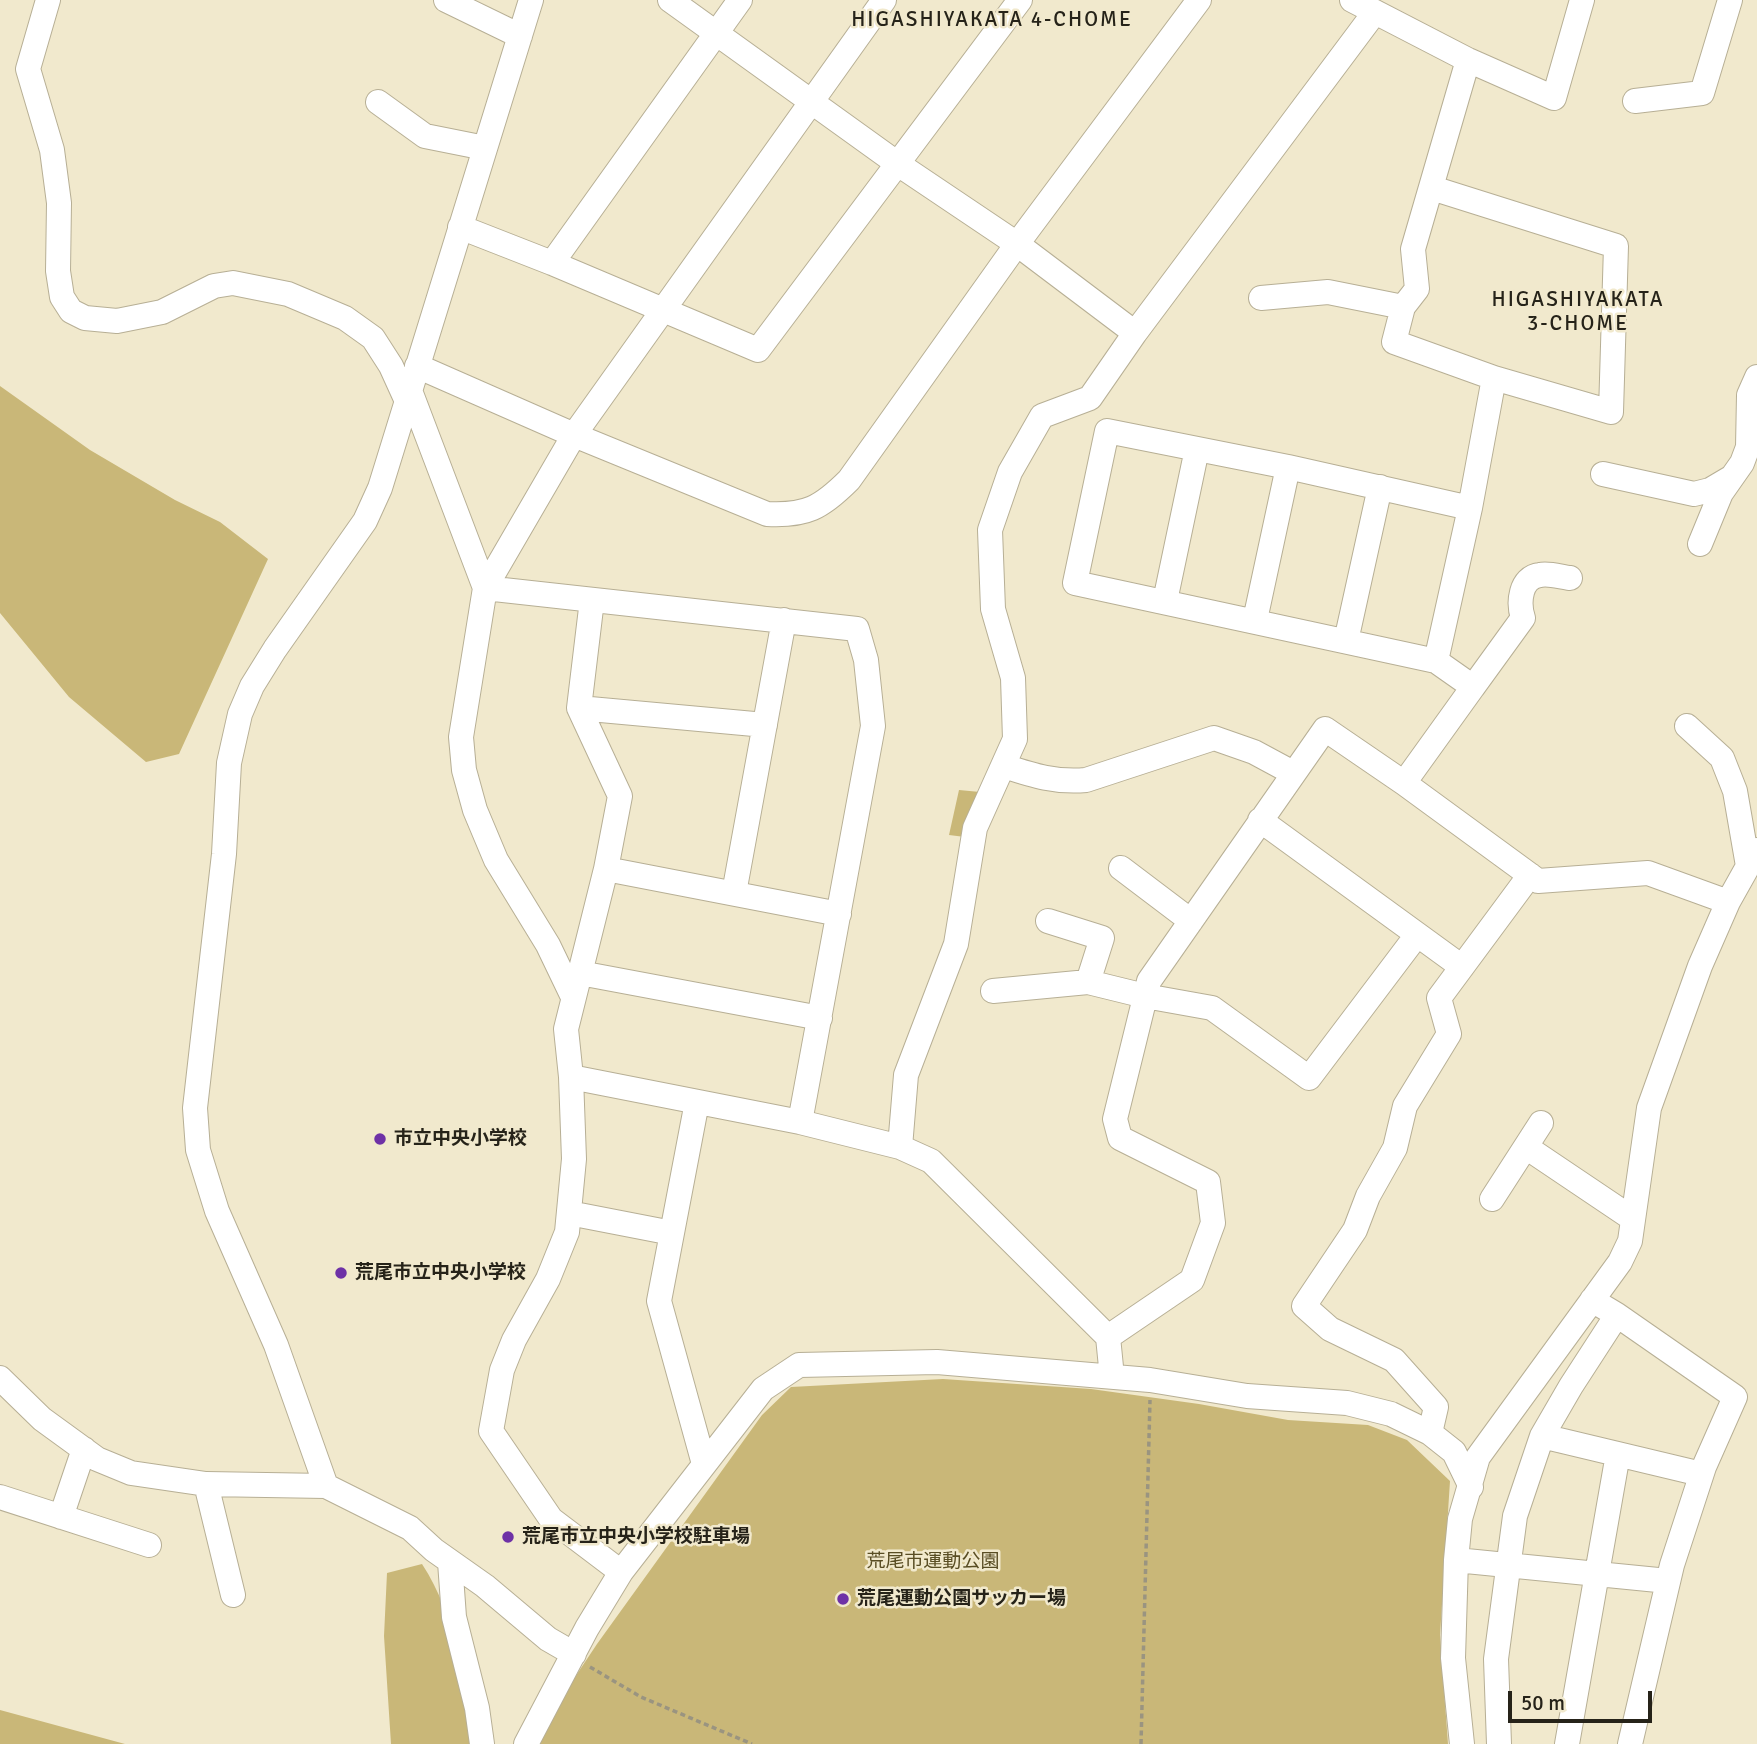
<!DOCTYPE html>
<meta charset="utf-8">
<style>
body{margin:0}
#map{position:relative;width:1757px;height:1744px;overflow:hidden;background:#f1e9cd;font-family:Signika,sans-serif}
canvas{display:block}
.scale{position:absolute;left:1508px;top:1691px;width:144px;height:32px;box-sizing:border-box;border:4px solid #262319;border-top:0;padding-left:9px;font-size:21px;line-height:24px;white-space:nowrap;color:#262319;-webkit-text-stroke:5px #f1e9cd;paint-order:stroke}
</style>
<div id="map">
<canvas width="1757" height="1744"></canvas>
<div class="scale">50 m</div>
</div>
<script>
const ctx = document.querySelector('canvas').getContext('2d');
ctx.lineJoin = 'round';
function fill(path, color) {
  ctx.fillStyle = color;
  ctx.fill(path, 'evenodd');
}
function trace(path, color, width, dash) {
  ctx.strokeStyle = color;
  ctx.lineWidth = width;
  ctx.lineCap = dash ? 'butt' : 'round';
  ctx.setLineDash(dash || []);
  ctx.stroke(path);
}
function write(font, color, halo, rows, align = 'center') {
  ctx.font = font + ' Signika,"Noto Sans JP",sans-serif';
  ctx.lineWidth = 5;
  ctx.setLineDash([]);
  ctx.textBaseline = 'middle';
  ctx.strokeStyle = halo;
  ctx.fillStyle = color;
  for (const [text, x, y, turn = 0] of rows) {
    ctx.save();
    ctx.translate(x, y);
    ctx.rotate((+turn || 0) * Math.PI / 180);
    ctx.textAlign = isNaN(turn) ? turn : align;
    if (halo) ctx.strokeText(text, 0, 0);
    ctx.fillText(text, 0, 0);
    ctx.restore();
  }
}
const green = new Path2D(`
 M0 386 90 450 175 500 220 522 268 559 179 754 146 762 69 697 0 613Z
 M959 790 980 792 965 837 949 835Z
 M943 1379 1091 1389 1199 1404 1288 1420 1368 1425 1407 1440 1450 1481 1440 1635 1448 1744H536L561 1698 597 1644 762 1415 791 1387Z
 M422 1564C457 1617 463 1683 474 1744H391L384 1636 387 1573Z
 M0 1710 125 1744H0Z`);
const path = new Path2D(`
 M590 1667 641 1697 752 1744
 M1141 1744 1150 1400`);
const minor = new Path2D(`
 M48 0 28 69 52 150 59 203 58 271 62 297 71 311 85 318 117 321 162 312 214 286 233 283 288 294 345 318 373 338 391 366 406 399
 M446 0 520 36
 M670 0 898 164 1017 244 1135 333
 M1352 0 1468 60 1554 98 1582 0
 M1635 101 1702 93 1730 0
 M378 102 425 136 485 148
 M1432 188 1616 246 1611 412 1494 378 1394 342 1403 307 1417 289 1413 249 1468 60
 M460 227 552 263 758 350 1020 0
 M552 263 740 0
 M1261 298 1328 292 1403 307
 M417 366 574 435 767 514C806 516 821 508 849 480L1017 244 1199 0
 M409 388 485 588
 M1603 474 1694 494 1710 490 1732 477
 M1700 544 1721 493 1742 463 1748 447 1749 395 1757 377
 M485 588 857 629 866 660 873 726 800 1122
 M592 600 579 708 620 796 606 869 566 1029 571 1077 574 1159 567 1232 548 1279 514 1340 502 1370 491 1431 551 1519 621 1572
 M1165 601 1197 449
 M1255 620 1288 467
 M1346 641 1380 487
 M1436 661 1470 508 1494 378
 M1473 687 1523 618C1518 603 1520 577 1540 575 1549 573 1561 577 1570 578
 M579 708 765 725
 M1687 726 1722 758 1735 791 1748 866
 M1004 766C1032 775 1056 783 1086 780L1214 738 1254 752 1293 773
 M1404 783 1473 687 1436 661 1075 583 1107 431 1288 467 1470 508
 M1260 820 1462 967
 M1121 868 1191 921
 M606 869 839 914
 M734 893 784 620
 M1048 921 1102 938 1088 982
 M580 973 820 1018
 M993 991 1088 982 1145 996 1212 1008 1309 1078 1417 935
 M573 997 548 945 496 860 475 810 464 770 461 737 485 588 574 435 884 0
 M571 1077 800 1122 900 1147 931 1161 1108 1337 1112 1377
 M697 1102 659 1301 704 1464
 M900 1147 906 1075 956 944 975 828 1015 739 1013 678 993 609 990 530 1010 472 1042 416 1090 398 1135 333 1375 12
 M1526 1147 1633 1219
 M1492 1199 1541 1123
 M569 1213 672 1233
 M1592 1300 1617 1315 1735 1397 1704 1467 1672 1565 1630 1744
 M1108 1337 1192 1280 1213 1223 1208 1182 1120 1138 1115 1119 1149 981 1325 729 1404 783 1538 881 1648 873 1728 902
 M0 1378 42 1419 97 1459 131 1473 206 1484 326 1486 410 1528 434 1550 485 1586 548 1639 574 1654
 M1430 1433 1436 1407 1394 1360 1330 1329 1304 1306 1355 1230 1368 1196 1395 1148 1405 1106 1449 1034 1439 998 1530 875
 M1542 1436 1701 1474
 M206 1484 233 1595
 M326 1486 276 1345 217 1211 198 1150 195 1108 224 854 229 763 240 714 252 686 275 649 365 521 380 488 531 0
 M0 1497 149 1545
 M61 1517 84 1449
 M1456 1560 1668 1581
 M450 1562 454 1617 477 1708 482 1744
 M526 1744 587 1628 621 1572 763 1389 799 1365 937 1362 1150 1380 1247 1396 1347 1403 1391 1414 1430 1433 1454 1452 1471 1487
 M1462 1744 1453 1658 1456 1560 1460 1519 1478 1457 1620 1262 1630 1241 1649 1108 1700 966 1728 902 1757 850
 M1499 1744 1496 1659 1515 1516 1542 1436 1571 1386 1617 1315
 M1567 1744 1618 1454`);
const markers = [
 [380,1139,7,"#6e31a6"],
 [341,1273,7,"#6e31a6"],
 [508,1537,7,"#6e31a6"],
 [843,1599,7,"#6e31a6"]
];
const poiNames = [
 ["市立中央小学校",394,1139],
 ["荒尾市立中央小学校",355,1273],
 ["荒尾市立中央小学校駐車場",522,1537],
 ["荒尾運動公園サッカー場",857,1599]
];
const parkNames = [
 ["荒尾市運動公園",933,1562]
];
const neighbourhoodNames = [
 ["HIGASHIYAKATA 4-CHOME",992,20],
 ["HIGASHIYAKATA",1578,300],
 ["3-CHOME",1578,324]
];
fill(green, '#c9b778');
trace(minor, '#b7af95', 26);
trace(path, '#9a9480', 3.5, [5, 3.5]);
trace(minor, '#fff', 24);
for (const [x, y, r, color] of markers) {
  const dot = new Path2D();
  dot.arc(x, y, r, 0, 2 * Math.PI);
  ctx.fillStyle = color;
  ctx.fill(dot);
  trace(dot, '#f1e9cd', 2.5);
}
write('bold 19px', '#262319', '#f1e9cd', poiNames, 'left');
write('19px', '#594d23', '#f1e9cd', parkNames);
ctx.letterSpacing = '2px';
write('21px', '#262319', '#f1e9cd', neighbourhoodNames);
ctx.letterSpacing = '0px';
</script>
